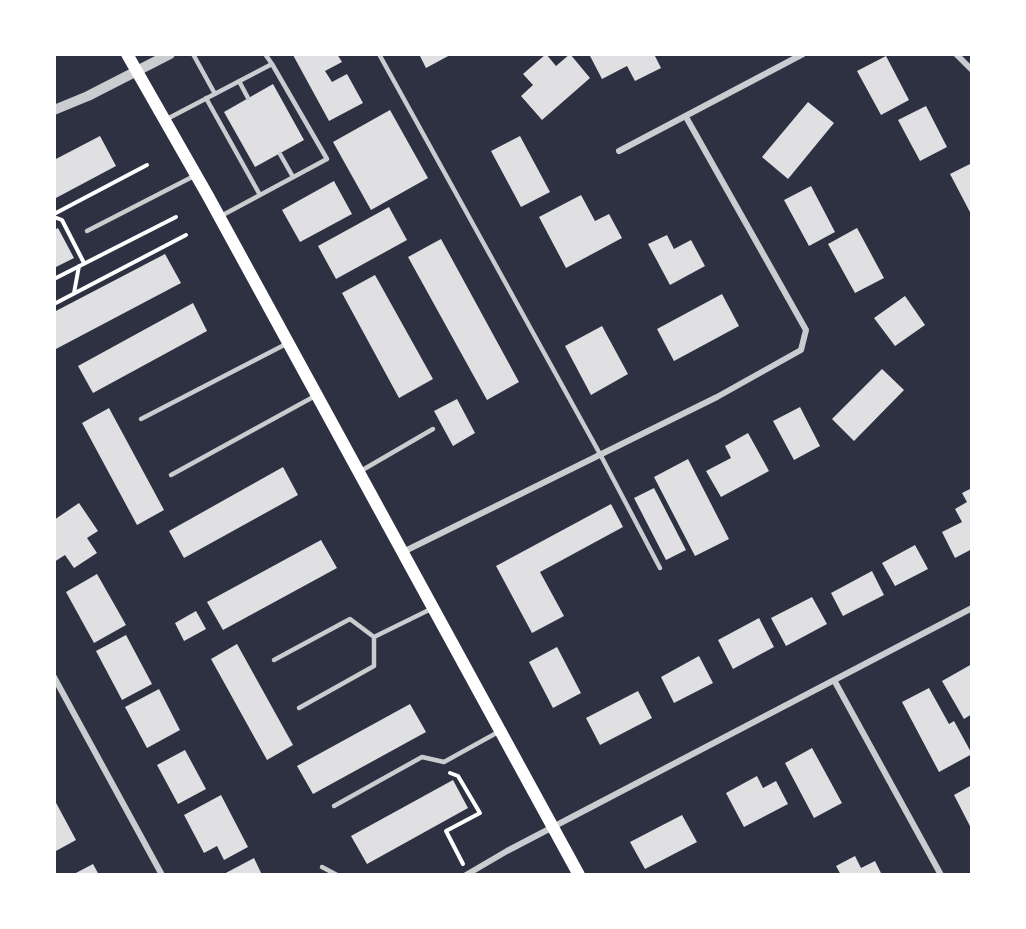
<!DOCTYPE html>
<style>
body{margin:0}
#map{position:relative;width:1026px;height:929px;overflow:hidden;background:#2d3142;font-family:"Asap Condensed",sans-serif}
canvas{display:block}
.frame{position:absolute;inset:0;border:56px solid #fff;pointer-events:none}
</style>
<div id="map">
<canvas width="1026" height="929"></canvas>
<div class="frame"></div>
</div>
<script>
const ctx = document.querySelector('canvas').getContext('2d');
ctx.lineJoin = 'round';
function fill(path, color) {
  ctx.fillStyle = color;
  ctx.fill(path, 'evenodd');
}
function trace(path, color, width, dash) {
  ctx.strokeStyle = color;
  ctx.lineWidth = width;
  ctx.lineCap = dash ? 'butt' : 'round';
  ctx.setLineDash(dash || []);
  ctx.stroke(path);
}
const building = new Path2D(`
 M337 54 342 62 325 71 332 82 347 74 363 103 329 121 293 55Z
 M419 54H452L426 68Z
 M546 54 556 66 570 54 590 78 542 120 521 96 533 85 523 74Z
 M589 54H654L661 68 635 81 627 66 602 79Z
 M886 56 909 100 881 115 857 71Z
 M273 84 304 140 255 167 224 112Z
 M808 102 834 123 788 179 762 157Z
 M926 106 947 147 920 161 898 120Z
 M390 110 428 178 371 210 333 142Z
 M100 136 116 166 54 199V160Z
 M520 136 550 192 521 207 491 151Z
 M972 163V216L950 174Z
 M334 181 352 214 300 242 282 210Z
 M811 186 835 232 809 246 784 200Z
 M581 195 595 221 609 214 622 238 566 268 539 217Z
 M389 207 407 240 336 279 318 246Z
 M58 228 74 258 54 268V230Z
 M857 228 884 278 855 293 828 244Z
 M667 235 674 249 691 240 705 266 670 285 648 244Z
 M441 239 519 382 487 400 408 257Z
 M165 254 181 283 54 350V312Z
 M375 275 433 379 399 398 342 293Z
 M722 294 739 326 674 361 657 329Z
 M905 296 925 325 895 346 874 318Z
 M193 303 207 331 93 393 78 366Z
 M602 326 628 374 591 395 565 346Z
 M882 369 904 390 854 441 832 419Z
 M457 399 475 433 453 446 434 411Z
 M800 407 820 446 794 460 773 421Z
 M109 408 164 510 137 525 82 423Z
 M748 433 769 471 721 497 706 471 731 458 725 446Z
 M688 459 729 539 695 556 654 477Z
 M283 467 298 495 184 558 169 531Z
 M654 488 686 550 666 560 634 498Z
 M972 488V549L955 558 942 532 962 522 955 509 967 502 962 493Z
 M79 503 98 531 87 538 97 553 74 568 65 555 54 562V520Z
 M611 504 623 527 540 572 564 616 532 633 496 566Z
 M321 540 337 568 223 630 207 602Z
 M915 545 928 569 895 586 882 563Z
 M872 571 884 595 843 616 831 593Z
 M97 574 126 625 94 643 66 592Z
 M812 597 827 624 786 646 771 618Z
 M196 611 206 629 184 641 175 623Z
 M759 618 774 647 733 669 718 640Z
 M126 635 152 684 122 700 96 651Z
 M237 644 293 745 267 760 211 659Z
 M557 647 581 693 553 708 529 662Z
 M699 656 713 683 674 703 661 677Z
 M972 664V714L964 719 942 681Z
 M929 688 949 724 954 721 972 754 939 772 902 702Z
 M159 689 180 730 147 748 125 707Z
 M638 691 652 718 600 745 586 718Z
 M410 704 426 732 313 794 297 766Z
 M812 748 842 803 814 818 785 763Z
 M185 750 206 789 178 804 157 765Z
 M757 776 763 788 776 781 788 804 744 827 726 793Z
 M453 780 468 808 367 864 351 836Z
 M972 785V830L954 795Z
 M221 795 248 847 224 860 217 846 204 853 184 815Z
 M54 799 76 840 54 852Z
 M682 815 697 842 645 869 630 842Z
 M855 856 861 868 875 861 882 875H841L836 866Z
 M254 858 262 875H222Z
 M93 864 99 875H72Z`);
const path = new Path2D(`
 M54 214 147 165
 M54 217 62 220 84 263
 M54 279 176 217
 M74 293 79 266
 M54 304 186 235
 M450 773 458 776 480 813 446 831 463 864`);
const service = new Path2D(`
 M193 54 215 94
 M265 54 272 64
 M379 54 600 454 660 568
 M239 81 248 98
 M206 98 260 195
 M167 119 272 64 327 159 221 216
 M280 154 293 177
 M87 231 196 175
 M141 419 288 343
 M359 472 433 429
 M171 475 315 396
 M374 637 431 609
 M274 660 350 619 374 637
 M299 708 374 666V637
 M334 806 422 757 444 762 500 731
 M322 867 337 875`);
const minor = new Path2D(`
 M956 54 972 70
 M619 151 803 54
 M403 552 717 397 801 350 806 330 686 117
 M54 677 162 875
 M834 680 941 875
 M466 875 507 851 972 608`);
const tertiary = new Path2D(`
 M54 110 88 96 170 54`);
const secondary = new Path2D(`
 M127 54 208 196 579 875`);
fill(building, '#e0e0e3');
trace(path, '#fff', 4);
trace(service, '#caccd0', 4.5);
trace(minor, '#caccd0', 6);
trace(tertiary, '#caccd0', 10);
trace(secondary, '#fff', 12);
</script>
